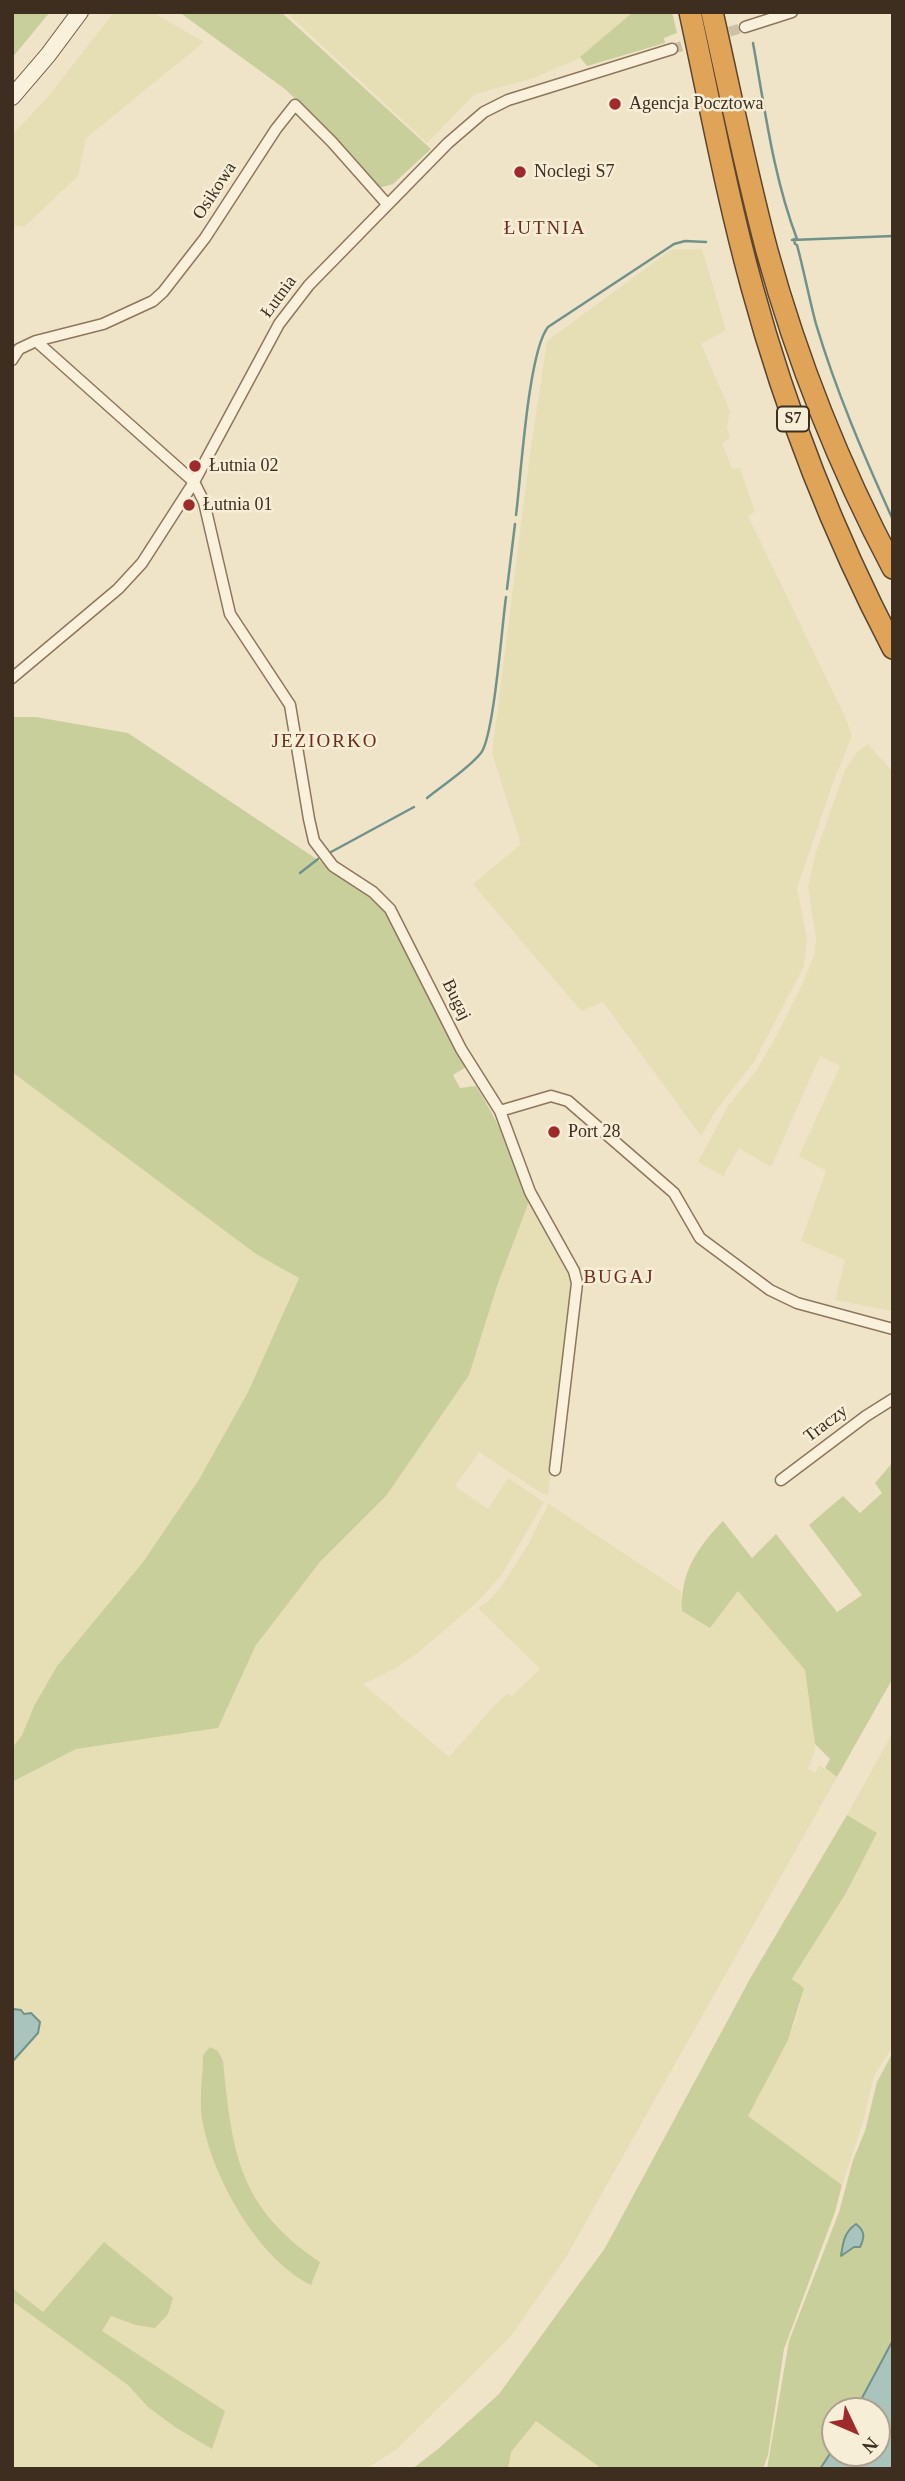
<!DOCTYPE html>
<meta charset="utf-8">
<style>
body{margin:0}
#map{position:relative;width:905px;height:2481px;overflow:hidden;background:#f0e4c8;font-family:"Times New Roman",serif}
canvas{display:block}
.frame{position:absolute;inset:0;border:14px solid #3d2e20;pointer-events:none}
.north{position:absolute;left:821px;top:2397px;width:70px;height:70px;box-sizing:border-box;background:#f7eed8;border:2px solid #ada18e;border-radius:50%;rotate:134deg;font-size:19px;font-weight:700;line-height:28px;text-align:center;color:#3d2e20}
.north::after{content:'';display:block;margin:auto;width:24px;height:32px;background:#9e2a2b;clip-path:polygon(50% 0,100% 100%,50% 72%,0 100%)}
</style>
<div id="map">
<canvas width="905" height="2481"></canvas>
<div class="frame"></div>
<div class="north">N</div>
</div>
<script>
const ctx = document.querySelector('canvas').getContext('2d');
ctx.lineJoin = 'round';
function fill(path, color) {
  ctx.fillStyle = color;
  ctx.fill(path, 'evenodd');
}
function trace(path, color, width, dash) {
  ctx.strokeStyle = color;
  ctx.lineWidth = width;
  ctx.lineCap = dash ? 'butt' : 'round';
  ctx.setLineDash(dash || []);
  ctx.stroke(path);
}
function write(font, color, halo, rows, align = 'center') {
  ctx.font = font + ' "Times New Roman",serif';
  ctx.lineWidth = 5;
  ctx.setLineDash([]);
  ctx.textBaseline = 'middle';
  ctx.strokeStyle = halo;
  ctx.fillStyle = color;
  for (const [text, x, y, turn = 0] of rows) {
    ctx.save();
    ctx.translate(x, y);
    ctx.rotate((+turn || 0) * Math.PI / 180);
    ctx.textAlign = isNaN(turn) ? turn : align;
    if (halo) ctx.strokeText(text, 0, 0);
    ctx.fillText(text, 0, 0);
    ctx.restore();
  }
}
const farmland = new Path2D(`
 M114 12H152L204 42 86 138 78 176 24 227 12 225V135L47 98Z
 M286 12H633L580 58 534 78 475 94 427 143Z
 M672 249H702L726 330 701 344 730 411 727 427 730 438 722 443 732 469 740 468 755 512 748 516 846 719 852 736 834 780 797 888 807 938 804 966 754 1062 717 1109 701 1136 603 1002 581 1011 473 884 521 844 492 753 530 454 547 341Z
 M868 744 893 772V1311L835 1300 845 1260 801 1241 826 1171 799 1156 840 1066 820 1056 771 1167 739 1148 723 1176 698 1162 728 1106 756 1071 778 1033 804 981 815 952 816 938 808 887 815 855 845 770 858 751Z
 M12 1072 256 1254 299 1277 248 1392 198 1481 143 1562 57 1666 34 1706 22 1735 12 1748Z
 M530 1199 572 1280 548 1495 543 1494 479 1452 455 1486 488 1509 508 1478 544 1502 501 1576 475 1604 419 1652 394 1669 363 1684 449 1757 492 1708 507 1694 512 1696 540 1669 478 1608 489 1601 502 1585 526 1548 549 1504 681 1591 683 1611 710 1628 738 1590 805 1670 815 1744V1752L808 1768 815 1773 819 1765 837 1777 565 2259 510 2337 397 2449 366 2469H12V1782L76 1749 218 1728 256 1645 320 1562 387 1495 497 1286Z
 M893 1732V2046L874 2076 863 2122 842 2185 748 2116 795 2023 804 1988 792 1980 846 1893 877 1833 847 1815Z
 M536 2420 602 2469H508L510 2452Z`);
const green = new Path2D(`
 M12 12H50L12 58Z
 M179 12H281L431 149 393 184 379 188 327 130 285 89Z
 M633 12H672L677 33 664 38 665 43 587 66 580 57Z
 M12 717H36L128 733 321 862C341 882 368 892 389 913L466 1067 453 1075 460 1088 476 1086C499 1122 514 1159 530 1199L497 1286 469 1375 386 1496 320 1562 256 1645 218 1728 76 1749 12 1782V1748L22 1735 34 1706 57 1666 143 1562 198 1481 248 1392 299 1278 256 1254 12 1072Z
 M893 1462V1678L837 1777 825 1768 830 1759 815 1744 805 1670 738 1591 710 1628 682 1611C680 1573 697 1548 723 1521L752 1558 776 1534 837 1612 862 1595 809 1525 843 1496 860 1513 882 1493 875 1483Z
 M847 1815 877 1833 846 1893 792 1979 804 1988 788 2040 748 2116 842 2185 835 2212 784 2349 768 2455 763 2469H602L536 2421 511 2452 508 2469H412L438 2449 499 2394 605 2248 751 1977Z
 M210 2047 218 2051 223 2061C232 2151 238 2208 320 2262L311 2285C258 2259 212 2177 202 2119 199 2099 203 2075 203 2055Z
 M893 2052V2340L855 2411H835V2446L820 2469H767L789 2341 839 2212 853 2160 865 2131 877 2082Z
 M104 2242 173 2298 168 2314 155 2328 136 2325 111 2316 102 2331 225 2411 212 2449 175 2427 148 2407 128 2385 12 2301V2288L43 2312Z`);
const water = new Path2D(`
 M13 2009 21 2010 24 2014 31 2013 40 2022 38 2033 12 2062Z
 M856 2224C865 2231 865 2237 860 2247H854L841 2256C843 2243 844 2232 856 2224Z
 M893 2340V2469H820L835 2446V2453H877V2411H855Z`);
const stream = new Path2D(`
 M753 43C765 109 773 176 797 239
 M794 239 795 244 797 245C804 271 809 298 816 324 836 391 864 456 893 520
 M792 240 893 236
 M516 515C521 477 528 352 548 327L674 244 685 241 706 242
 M507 589 515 524
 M427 798C444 784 467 770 481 753 494 736 502 625 506 597
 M331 852 414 807
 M300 873 318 859`);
const streetTunnel = new Path2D(`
 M715 36 745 27
 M672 49 699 41`);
const street = new Path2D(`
 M745 27 792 12
 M387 204 332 142 295 105 276 129 205 238 163 292 153 301 103 324 36 341 194 482 204 502 230 614 290 705 309 819 314 841 333 866 373 892 390 909 461 1049 500 1111 551 1096 568 1101 674 1193 700 1238 770 1290 797 1303 893 1329
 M12 360 19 349 36 341
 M12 678 118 589 142 563 194 482 279 324 309 285 448 143 484 112 508 100 672 49
 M500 1111 530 1192 574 1271 577 1283 555 1470
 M781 1480 866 1416 893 1399`);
const secondary = new Path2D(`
 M12 97 48 55 80 12`);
const highway = new Path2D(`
 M690 12C710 104 727 196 752 287 786 412 833 533 893 648
 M712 12C730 92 746 172 767 251 797 360 840 468 893 568`);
const markers = [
 [615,104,7,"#9e2a2b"],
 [520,172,7,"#9e2a2b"],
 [195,466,7,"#9e2a2b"],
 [189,505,7,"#9e2a2b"],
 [554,1132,7,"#9e2a2b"]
];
const shields = [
 [793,419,32]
];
const shieldNames = [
 ["S7",793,419]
];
const poiNames = [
 ["Agencja Pocztowa",629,104],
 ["Noclegi S7",534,172],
 ["Łutnia 02",209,466],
 ["Łutnia 01",203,505],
 ["Port 28",568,1132]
];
const streetNames = [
 ["Osikowa",215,191,-57],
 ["Łutnia",279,297,-54],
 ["Bugaj",456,1000,64],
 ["Traczy",826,1424,-37]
];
const neighbourhoodNames = [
 ["ŁUTNIA",545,229],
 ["JEZIORKO",325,742],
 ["BUGAJ",619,1278]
];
fill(farmland, '#e6deb5');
fill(green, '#c9cf9b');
fill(water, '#a9c4bc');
trace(water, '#6f938a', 2);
trace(stream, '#6f938a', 2.5);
trace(streetTunnel, '#ccc0a6', 10, [10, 5]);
trace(street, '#8d765c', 13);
trace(secondary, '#6f573f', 18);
trace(highway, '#5b4430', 24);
trace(street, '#faf1dc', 10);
trace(secondary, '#faf1dc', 16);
trace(highway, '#e0a458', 21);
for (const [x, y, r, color] of markers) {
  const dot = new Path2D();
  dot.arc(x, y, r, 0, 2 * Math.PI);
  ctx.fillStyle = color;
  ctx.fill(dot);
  trace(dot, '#f7eed8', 2.5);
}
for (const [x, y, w] of shields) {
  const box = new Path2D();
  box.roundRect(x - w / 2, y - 12.5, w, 25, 5);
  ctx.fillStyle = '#f7eed8';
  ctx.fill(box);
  trace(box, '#3d2e20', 2);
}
write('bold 16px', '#3d2e20', null, shieldNames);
write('18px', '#3d2e20', '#f7eed8', poiNames, 'left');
write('18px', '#3d2e20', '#f7eed8', streetNames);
ctx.letterSpacing = '2px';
write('19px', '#6b2e1e', '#f7eed8', neighbourhoodNames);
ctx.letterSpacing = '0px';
</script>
